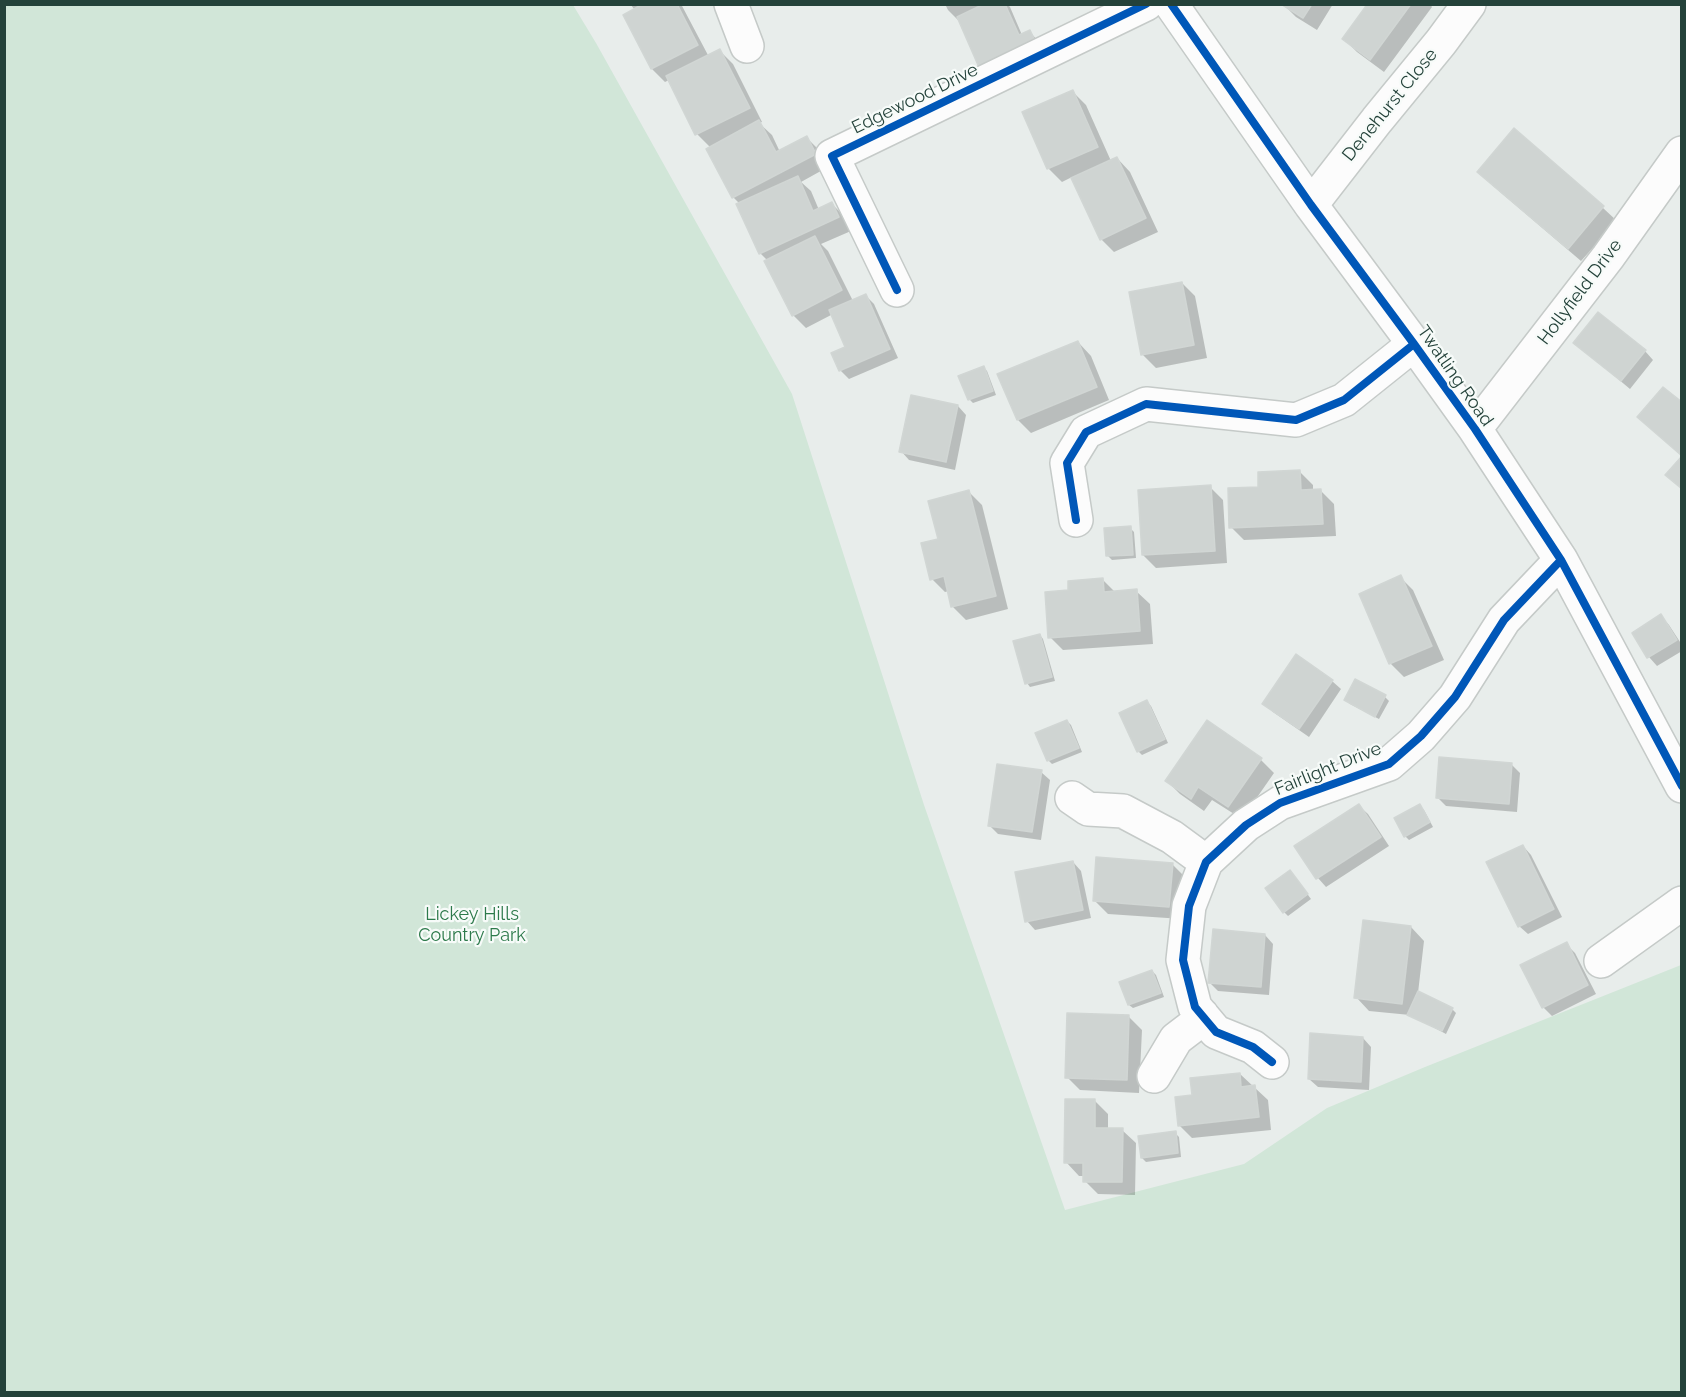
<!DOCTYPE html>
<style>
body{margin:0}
#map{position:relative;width:1686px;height:1397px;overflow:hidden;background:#e8edeb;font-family:Raleway,sans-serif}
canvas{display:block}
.frame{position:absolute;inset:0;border:6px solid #24423a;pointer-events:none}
</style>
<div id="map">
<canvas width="1686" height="1397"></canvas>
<div class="frame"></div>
</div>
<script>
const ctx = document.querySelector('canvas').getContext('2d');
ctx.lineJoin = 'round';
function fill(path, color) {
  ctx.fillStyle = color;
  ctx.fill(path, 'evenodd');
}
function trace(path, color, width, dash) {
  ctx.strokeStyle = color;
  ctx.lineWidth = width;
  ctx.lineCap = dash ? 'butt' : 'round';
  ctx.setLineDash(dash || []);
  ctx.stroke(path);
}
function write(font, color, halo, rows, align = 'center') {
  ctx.font = font + ' Raleway,sans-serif';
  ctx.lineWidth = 4.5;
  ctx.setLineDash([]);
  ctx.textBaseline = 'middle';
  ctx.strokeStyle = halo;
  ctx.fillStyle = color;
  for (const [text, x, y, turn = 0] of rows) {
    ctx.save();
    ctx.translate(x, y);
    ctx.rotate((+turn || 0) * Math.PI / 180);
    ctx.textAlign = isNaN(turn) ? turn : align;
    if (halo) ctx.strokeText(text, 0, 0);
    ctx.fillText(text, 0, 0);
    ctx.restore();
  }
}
const green = new Path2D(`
 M5 4 573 5 596 43 792 394 924 805 1065 1210 1244 1164 1327 1108 1425 1067 1681 965V1392H5Z`);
const shadow = new Path2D(`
 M630 4H681L709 57 720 51 733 64 762 122 759 123 772 135 780 152 807 138 820 151 828 167 801 182 811 191 819 210 832 204 845 217 851 231 821 244 828 251 853 301 866 296 874 304 898 358 849 379 840 370 847 348 833 314 806 328 793 315 768 261 760 253 740 204 733 197 711 148 697 134 669 80 665 82 652 69 625 15 635 10Z
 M945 4H1007L1010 7 1022 35 1030 32 1038 41 961 23 948 10Z
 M1283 4H1333L1317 30 1296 17Z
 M1362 4H1430L1432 7 1384 72 1357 52 1344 39 1367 8Z
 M1073 92 1086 105 1111 161 1117 158 1130 172 1158 232 1114 252 1101 239 1072 177 1062 182 1048 168 1024 113Z
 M1514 131 1603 208 1617 221 1581 261 1492 185Z
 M1182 283 1195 296 1207 358 1156 368 1143 355Z
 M1078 342 1091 356 1109 400 1031 433 1018 420Z
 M1575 343 1645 351 1653 360 1630 389Z
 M983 367 987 371 996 395 973 403 970 400 960 376Z
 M958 406 966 415 955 470 909 460 901 451Z
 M1300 472 1313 485V491H1321L1334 504 1336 536 1244 540 1231 527 1260 488Z
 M1210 487 1223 500 1227 563 1156 568 1143 555Z
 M969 492 982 505 1008 609 966 620 953 607 949 591 945 592 932 579 940 540Z
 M1130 528 1134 532 1136 558 1112 560 1108 556Z
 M1400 577 1413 590 1444 660 1404 677 1391 664 1361 595Z
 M1103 580 1116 593 1136 591 1150 604 1153 644 1063 650 1050 637 1070 592Z
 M1661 616 1669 625 1682 645V651L1657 666 1649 657 1634 633Z
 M1040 635 1043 639 1055 681 1030 687 1027 683Z
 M1332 681 1341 689 1309 737 1273 712 1264 704Z
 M1385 697 1389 701 1379 719 1350 704 1346 700Z
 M1147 702 1151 706 1168 743 1142 755 1138 751Z
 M1067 721 1071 725 1082 752 1052 764 1048 760Z
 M1261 760 1274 773 1242 819 1212 800 1204 811 1180 794 1167 781Z
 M1511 764 1520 773 1517 812 1446 806 1438 798Z
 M1041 772 1050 780 1041 840 998 834 989 825Z
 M1359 806 1368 814 1389 846 1326 887 1318 878 1296 847Z
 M1420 806 1424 810 1433 827 1409 840 1405 836Z
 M1523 846 1531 855 1562 917 1528 934 1519 926Z
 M1073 862 1081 871 1091 918 1035 930 1027 921Z
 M1172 864 1185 877 1182 919 1108 914 1094 900Z
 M1294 876 1311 899 1288 916 1284 912Z
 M1411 927 1424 941 1418 993 1452 1009 1456 1013 1446 1034 1410 1015 1369 1011 1356 997Z
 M1265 935 1273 944 1269 995 1218 991 1210 983Z
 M1566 944 1575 953 1596 994 1552 1016 1543 1007 1522 966Z
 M1152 971 1156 975 1164 997 1133 1008 1129 1005Z
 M1129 1017 1142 1030 1139 1093 1080 1090 1067 1077Z
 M1363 1038 1371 1047 1369 1090 1318 1087 1309 1079Z
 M1240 1074 1268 1100 1271 1130 1192 1138 1179 1125 1194 1096Z
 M1095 1101 1108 1114V1130H1122L1136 1143 1135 1195 1098 1194 1085 1181V1176H1079L1066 1162Z
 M1175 1133 1179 1137 1181 1157 1146 1162 1142 1158Z`);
const building = new Path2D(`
 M643 4H677L698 45 651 69 623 15Z
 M984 4H1005L1019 35 1030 30 1038 47 981 72 957 17Z
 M1281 4H1312L1303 18Z
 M1364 4H1411L1370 60 1342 39 1366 6Z
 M720 49 750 108 695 135 666 76Z
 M1073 90 1098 147 1047 169 1022 112Z
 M759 120 776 152 807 136 816 154 732 198 706 149Z
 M1514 128 1604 206 1568 249 1477 172Z
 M1117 157 1146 218 1100 240 1071 178Z
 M798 176 813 211 832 202 839 217 759 254 736 204Z
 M815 236 842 290 792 316 764 261Z
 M1182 282 1194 345 1141 355 1129 292Z
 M866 294 890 349 839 371 831 353 845 347 829 310Z
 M1598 312 1646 350 1621 381 1573 343Z
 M1078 341 1097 387 1017 420 997 374Z
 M984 366 993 391 968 400 958 376Z
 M1663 387 1682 402V456L1637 417Z
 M911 395 958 405 946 462 899 452Z
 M1682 456V489L1665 475Z
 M1300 470 1301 490 1321 489 1323 524 1229 528 1228 488 1258 487V472Z
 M1211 485 1215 551 1142 555 1138 490Z
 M969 490 996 596 951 607 944 576 930 580 921 543 938 539 928 501Z
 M1131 526 1133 555 1106 556 1104 528Z
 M1401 575 1432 646 1389 664 1359 594Z
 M1103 578 1104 592 1137 589 1140 631 1048 638 1045 592 1068 590V581Z
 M1661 614 1677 640 1647 658 1632 633Z
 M1040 634 1052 677 1025 684 1013 641Z
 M1296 654 1333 680 1299 729 1262 704Z
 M1355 679 1386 695 1375 717 1344 700Z
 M1147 700 1165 739 1137 752 1119 713Z
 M1067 720 1079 748 1047 761 1035 733Z
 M1207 720 1262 758 1228 807 1198 787 1191 799 1165 781Z
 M1439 757 1512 763 1509 804 1436 798Z
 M997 764 1042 770 1032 832 988 826Z
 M1359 804 1381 837 1316 879 1294 846Z
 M1420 804 1430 822 1404 837 1394 818Z
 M1523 845 1554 909 1518 927 1486 862Z
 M1096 857 1173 863 1169 907 1093 901Z
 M1073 861 1083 910 1025 922 1015 872Z
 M1290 870 1308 894 1283 913 1265 888Z
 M1363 920 1411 926 1402 1004 1354 998Z
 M1213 929 1265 934 1261 987 1208 983Z
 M1567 942 1588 985 1542 1008 1520 965Z
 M1152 970 1161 993 1128 1005 1119 982Z
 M1418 991 1453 1008 1442 1031 1407 1015Z
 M1067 1013 1129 1015 1127 1080 1065 1078Z
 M1310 1033 1363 1037 1361 1082 1308 1079Z
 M1240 1073 1241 1087 1255 1085 1259 1117 1178 1126 1175 1097 1192 1095 1190 1078Z
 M1065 1099H1095V1128H1123L1122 1182H1083V1163H1064Z
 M1176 1131 1178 1153 1141 1158 1138 1136Z`);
const minor = new Path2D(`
 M731 4 747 46
 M1171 4 1311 205 1414 344 1475 429 1561 560 1682 786
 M1311 205 1377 120 1441 42 1469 4
 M897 290 832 156 1146 4
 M1475 429 1608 257 1682 153
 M1076 520 1067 463 1086 432 1146 404 1296 420 1344 400 1414 344
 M1072 798 1088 809 1123 811 1172 837 1206 862
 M1601 961 1682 903
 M1272 1062 1253 1047 1216 1032 1195 1007 1183 960 1189 906 1206 862 1246 825 1280 803 1389 764 1421 736 1455 697 1504 620 1561 560
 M1154 1076 1176 1039 1193 1026 1202 1015`);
const cycleway = new Path2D(`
 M1171 4 1311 205 1414 344 1475 429 1561 560 1682 786
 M897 290 832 156 1146 4
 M1076 520 1067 463 1086 432 1146 404 1296 420 1344 400 1414 344
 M1272 1062 1253 1047 1216 1032 1195 1007 1183 960 1189 906 1206 862 1246 825 1280 803 1389 764 1421 736 1455 697 1504 620 1561 560`);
const streetNames = [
 ["Edgewood Drive",915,99,-26],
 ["Denehurst Close",1390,105,-51],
 ["Hollyfield Drive",1580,292,-53],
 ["Twatling Road",1455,376,55],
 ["Fairlight Drive",1328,769,-22]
];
const parkNames = [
 ["Lickey Hills",472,915],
 ["Country Park",472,936]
];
fill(green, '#d1e6d8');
fill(shadow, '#0003');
fill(building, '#cfd4d2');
trace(building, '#d1d6d4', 1.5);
trace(minor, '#c5cac8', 36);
trace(minor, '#fcfcfc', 33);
trace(cycleway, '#0057b8', 8);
write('18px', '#24423a', '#f7fbf9', streetNames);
write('18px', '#2d7a4b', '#f7fbf9', parkNames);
</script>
